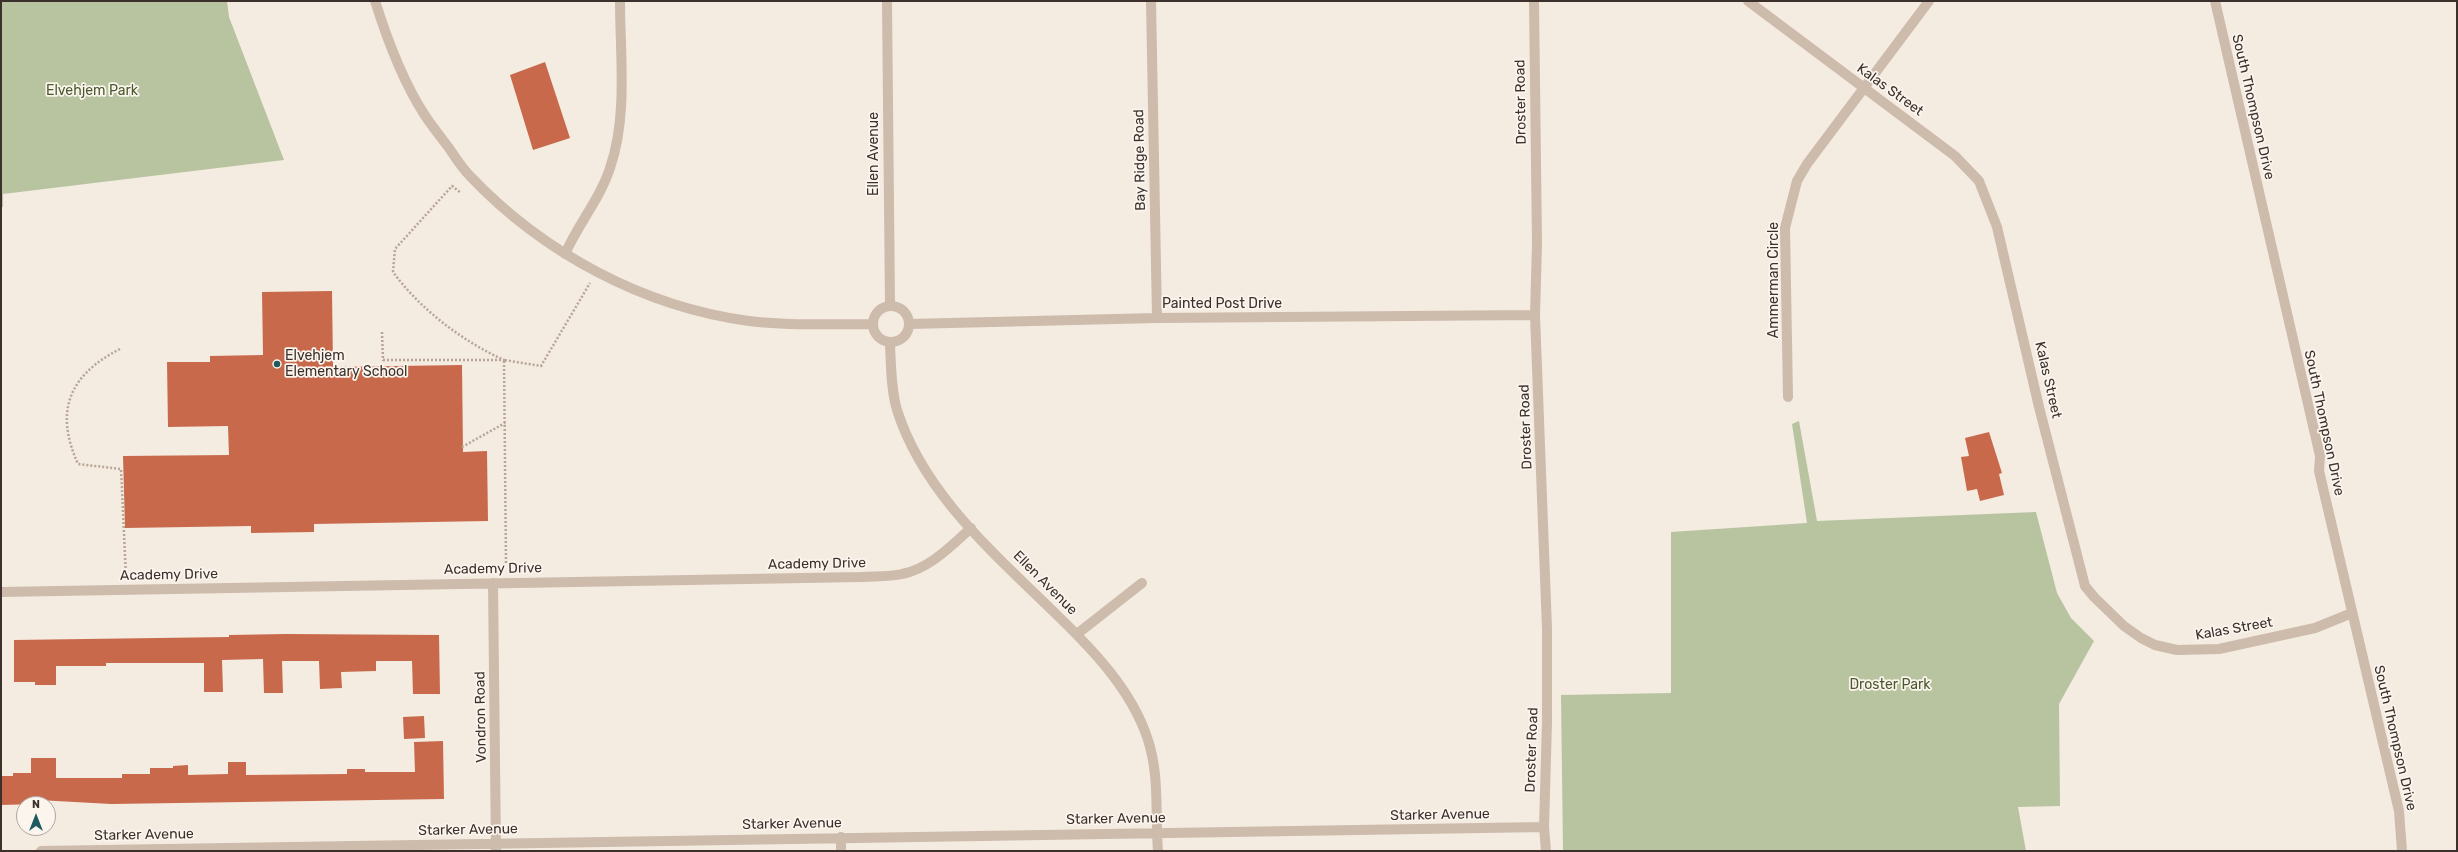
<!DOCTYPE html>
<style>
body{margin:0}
#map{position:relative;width:2458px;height:852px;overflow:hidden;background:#f4ebe1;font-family:Rubik,sans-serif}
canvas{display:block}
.frame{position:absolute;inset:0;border:2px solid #3b302b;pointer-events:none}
.north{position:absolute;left:16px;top:796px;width:40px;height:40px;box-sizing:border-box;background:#fbf5ee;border:1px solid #aea6a0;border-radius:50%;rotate:0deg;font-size:11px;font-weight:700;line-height:16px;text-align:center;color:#3b302b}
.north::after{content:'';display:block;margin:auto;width:14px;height:18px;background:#1f5a5e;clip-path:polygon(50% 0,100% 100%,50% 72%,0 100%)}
</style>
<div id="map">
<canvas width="2458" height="852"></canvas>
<div class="frame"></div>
<div class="north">N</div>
</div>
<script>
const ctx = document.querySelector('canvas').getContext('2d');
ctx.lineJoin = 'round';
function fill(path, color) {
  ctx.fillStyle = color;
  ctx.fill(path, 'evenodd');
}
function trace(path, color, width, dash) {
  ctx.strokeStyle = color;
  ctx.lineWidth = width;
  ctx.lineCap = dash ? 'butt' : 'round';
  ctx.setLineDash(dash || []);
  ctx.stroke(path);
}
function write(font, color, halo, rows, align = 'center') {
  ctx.font = font + ' Rubik,sans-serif';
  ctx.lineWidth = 3.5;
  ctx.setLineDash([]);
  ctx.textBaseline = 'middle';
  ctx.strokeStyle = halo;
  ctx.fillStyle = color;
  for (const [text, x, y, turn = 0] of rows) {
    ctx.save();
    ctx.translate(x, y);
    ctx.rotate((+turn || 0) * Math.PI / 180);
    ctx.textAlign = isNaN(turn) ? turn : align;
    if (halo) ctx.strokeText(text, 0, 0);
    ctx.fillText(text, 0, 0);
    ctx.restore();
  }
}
const green = new Path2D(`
 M1 1H227L229 17 284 160 3 194V207H1Z
 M1799 421 1817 521 2036 512 2057 593 2071 618 2094 641 2059 704 2060 806 2018 807 2026 851H1563L1561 695 1671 693V532L1807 523 1792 424Z`);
const building = new Path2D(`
 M545 62 570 138 533 150 510 75Z
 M332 291 333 367 462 365 463 452 487 451 488 521 314 524V532L251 533V526L125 528 123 456 229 455 228 426 168 427 167 362H210V356L263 355 262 292Z
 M1989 432 2002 473 1999 474 2004 495 1980 501 1977 489 1967 491 1961 457 1969 456 1965 438Z
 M286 634 439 635 440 694H413L412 661H376V671L341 672 342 688 320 689 319 661H282L283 693H264L263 659 222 660 223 692H204V663H106V666H56V685H35V682H14V640L229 637V635Z
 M424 716 425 738 404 739 403 717Z
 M443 741 444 799 111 804 38 800V804L1 805V776H13V773H31V758H56V778H122V774H150V768H173V766L188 765V775L228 774V762H246V775L347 774V769H365V772H415L414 742Z`);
const path = new Path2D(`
 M382 332 383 360H504C462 341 420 309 393 272L395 249 452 186 461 193
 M120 349C69 375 54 411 78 464L121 469 126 577
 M462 447 505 423
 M506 563 504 360 541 366 590 283`);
const minor = new Path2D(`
 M375 1C387 39 402 80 424 114 431 125 440 136 449 148 455 157 462 168 470 176 543 253 644 307 749 321 791 326 831 324 872 324
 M887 1 890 306
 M1151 1 1157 318
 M1534 1 1537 244 1535 315 1547 629V722L1544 827 1546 851
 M1748 1 1955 156 1979 181 1997 227 2039 407 2085 586 2094 597 2124 626 2141 638 2155 645 2177 650 2219 649 2315 628 2352 613
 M565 254C578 224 600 199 610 168 628 116 620 55 620 1
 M873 324a18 18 0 1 1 36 0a18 18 0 1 1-36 0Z
 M909 324 1157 318 1535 315
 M890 344C891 365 891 390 897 410 924 495 997 556 1059 617 1094 651 1131 690 1147 737 1160 774 1155 813 1158 851
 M1788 397 1785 228 1797 181 1807 164 1929 1
 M493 583 496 851
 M1 592 861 577C874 576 889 577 902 574 929 569 951 546 971 528
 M1077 634 1142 583
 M841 837V851
 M41 851 1544 827`);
const tertiary = new Path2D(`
 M2215 1 2320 456 2319 471 2399 811 2402 851`);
const markers = [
 [277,364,4,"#1f5a5e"]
];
const streetNames = [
 ["Kalas Street",1890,90,36],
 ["Droster Road",1521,102,-91],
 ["South Thompson Drive",2253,107,77],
 ["Ellen Avenue",874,154,-90],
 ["Bay Ridge Road",1140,160,-91],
 ["Ammerman Circle",1774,280,-90],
 ["Painted Post Drive",1222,304],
 ["Kalas Street",2048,380,77],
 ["South Thompson Drive",2324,423,78],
 ["Droster Road",1526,427,-92],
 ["Academy Drive",817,564,-1],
 ["Academy Drive",493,569,-1],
 ["Academy Drive",169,575,-1],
 ["Ellen Avenue",1045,583,45],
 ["Kalas Street",2234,629,-10],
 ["Vondron Road",481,717,-91],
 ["South Thompson Drive",2395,738,77],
 ["Droster Road",1532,750,-88],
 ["Starker Avenue",1440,815,-1],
 ["Starker Avenue",1116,819,-1],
 ["Starker Avenue",792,824,-1],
 ["Starker Avenue",468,830,-1],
 ["Starker Avenue",144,835,-1]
];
const parkNames = [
 ["Elvehjem Park",92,91],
 ["Droster Park",1890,685]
];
const poiNames = [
 ["Elvehjem",285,356],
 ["Elementary School",285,372]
];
fill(green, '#b8c4a0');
fill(building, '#c8694b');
trace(path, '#b9a596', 2.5, [2, 2]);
trace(minor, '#cdbbac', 10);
trace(tertiary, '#cdbbac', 10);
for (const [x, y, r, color] of markers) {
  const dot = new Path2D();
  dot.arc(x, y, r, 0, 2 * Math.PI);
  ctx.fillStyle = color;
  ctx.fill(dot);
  trace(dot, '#fbf5ee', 1.5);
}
write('14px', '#3b302b', '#fbf5ee', streetNames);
write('14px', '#4a5a2e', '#fbf5ee', parkNames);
write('14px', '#3b302b', '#fbf5ee', poiNames, 'left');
</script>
